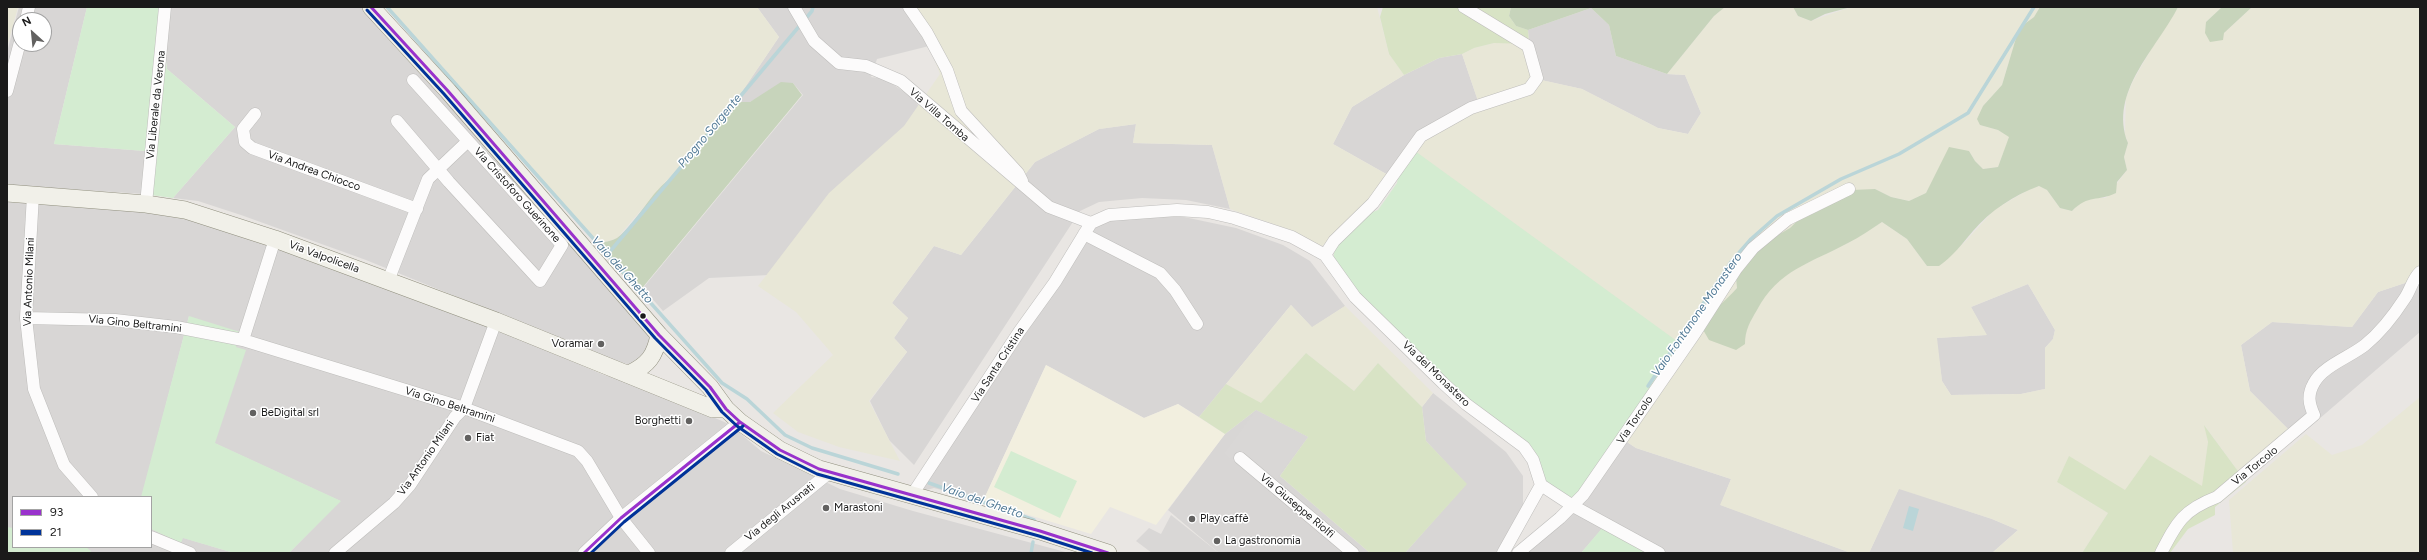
<!DOCTYPE html>
<meta charset="utf-8">
<style>
body{margin:0}
#map{position:relative;width:2427px;height:560px;overflow:hidden;background:#e9e6e3;font-family:Figtree,sans-serif}
canvas{display:block}
.frame{position:absolute;inset:0;border:8px solid #1a1a1a;pointer-events:none}
.legend{position:absolute;left:12px;top:496px;width:140px;height:52px;box-sizing:border-box;background:#fff;border:1px solid #a3a3a3;margin:0;padding:5px 7px;list-style:none;font-size:12px;color:#1a1a1a}
.legend li{display:flex;align-items:center;gap:8px;height:20px}
.legend b{width:20px;border:1px solid #a3a3a3}
.north{position:absolute;left:12px;top:12px;width:40px;height:40px;box-sizing:border-box;background:#fff;border:1px solid #a3a3a3;border-radius:50%;rotate:333deg;font-size:11px;font-weight:700;line-height:16px;text-align:center;color:#1a1a1a}
.north::after{content:'';display:block;margin:auto;width:14px;height:18px;background:#626160;clip-path:polygon(50% 0,100% 100%,50% 72%,0 100%)}
</style>
<div id="map">
<canvas width="2427" height="560"></canvas>
<div class="frame"></div>
<ul class="legend">
<li><b style="height:5px;background:#9932cc"></b>93</li>
<li><b style="height:5px;background:#039"></b>21</li>
</ul>
<div class="north">N</div>
</div>
<script>
const ctx = document.querySelector('canvas').getContext('2d');
ctx.lineJoin = 'round';
function fill(path, color) {
  ctx.fillStyle = color;
  ctx.fill(path, 'evenodd');
}
function trace(path, color, width, dash) {
  ctx.strokeStyle = color;
  ctx.lineWidth = width;
  ctx.lineCap = dash ? 'butt' : 'round';
  ctx.setLineDash(dash || []);
  ctx.stroke(path);
}
function write(font, color, halo, rows, align = 'center') {
  ctx.font = font + ' Figtree,sans-serif';
  ctx.lineWidth = 3;
  ctx.setLineDash([]);
  ctx.textBaseline = 'middle';
  ctx.strokeStyle = halo;
  ctx.fillStyle = color;
  for (const [text, x, y, turn = 0] of rows) {
    ctx.save();
    ctx.translate(x, y);
    ctx.rotate((+turn || 0) * Math.PI / 180);
    ctx.textAlign = isNaN(turn) ? turn : align;
    if (halo) ctx.strokeText(text, 0, 0);
    ctx.fillText(text, 0, 0);
    ctx.restore();
  }
}
const residential = new Path2D(`
 M19 7H87L54 144 145 151 144 194 7 185V52ZM20 20H44V44H20Z
 M160 7H361L508 172 648 336 654 347 631 365 610 359 366 260 241 215 198 201 173 198 235 127 167 69Z
 M757 7H914L929 46 877 59 871 77 885 79 913 98 923 112 769 275 709 278 663 311 643 288 803 95 793 83 750 102H735L779 37Z
 M1591 8 1609 25 1616 56 1667 74 1685 75 1701 113 1688 134 1658 128 1582 89 1532 78 1528 30Z
 M1462 54 1479 104 1388 175 1333 144 1352 107 1404 75 1439 58Z
 M1136 124 1133 143 1212 145 1230 209 1186 200 1142 198 1099 202 1080 211 914 465 889 440 870 401 907 352 894 338 908 318 892 303 934 246 961 255 1035 162 1099 129Z
 M7 202 142 211 194 218 493 328 604 375 630 382 729 424 761 451 840 489 913 511 1069 553H289L340 501 212 442 189 316 142 497H13V547H151V528L234 553H7Z
 M1143 215 1184 217 1236 228 1283 245 1310 261 1345 306 1312 328 1291 305 1199 417 1178 404 1144 418 1046 365 983 501 934 488 919 492 1093 223Z
 M2420 278V332L2297 438 2250 391 2241 345 2272 322 2352 327 2378 292Z
 M2028 284 2055 330 2053 339 2045 348V389L2021 394 1951 395 1942 381 1936 338 1986 335 1971 307Z
 M1433 393 1506 452 1523 476V507L1496 553H1405L1466 484 1426 441 1422 407Z
 M1256 410 1308 437 1280 476 1370 553H1219L1168 510 1225 434Z
 M1621 438 1636 448 1731 479 1721 505 1851 553H1666L1609 521 1581 553H1516L1572 511Z
 M1899 488 1992 519 2018 530 1992 553H1869Z`);
const education = new Path2D(`
 M1046 365 1144 418 1178 404 1225 434 1156 525 1110 507 1091 534 983 501Z`);
const farmland = new Path2D(`
 M7 7H18L7 47Z
 M389 7H757L779 37 735 102 715 121 674 176 666 181 616 239 596 244Z
 M914 7H1377L1389 54 1404 75 1352 107 1333 144 1388 175 1370 201 1321 247 1290 230 1230 209 1212 145 1133 143 1136 124 1099 129 1035 162 961 255 934 246 892 303 908 318 894 338 907 352 869 401 900 461 839 447 798 432 773 413 833 355 847 372 828 349 796 312 758 286 829 193 904 126 940 74Z
 M1725 7H1793L1798 16 1811 21 1851 7H2040L2034 17 2019 28 2002 85 1983 106 1980 125 1998 130 2010 137 1998 167 1983 169 1975 161 1969 151 1937 173 1926 193 1909 201 1891 197 1875 189 1804 214 1790 228 1747 253 1735 268 1737 288 1725 302 1709 313 1745 344V331L1766 293 1779 280 1796 268 1848 243 1882 222 1907 239 1927 266H1938L1964 243 1994 210 2028 190 2039 186 2047 190 2060 208 2072 211 2081 202 2089 198H2106L2127 170 2124 157 2128 143 2125 134 2126 98 2133 81 2154 44 2178 7H2222L2206 22 2224 33 2252 7H2420V278L2378 292 2352 327 2272 322 2241 345 2250 391 2297 438 2273 452 2246 482 2205 426 2208 442 2203 487 2125 490 2057 482 2108 513 2082 553H1992L2018 530 1992 519 1899 489 1869 553H1851L1720 505 1731 479 1636 448 1621 438 1407 149 1479 104 1462 54 1474 48 1494 43 1510 42 1529 44 1532 78 1582 89 1658 128 1688 134 1701 113 1685 75 1667 74 1714 16ZM2028 284 2055 330 2053 339 2045 348V389L2021 394 1951 395 1942 381 1937 338 1987 335 1971 307Z
 M1291 305 1312 327 1345 306 1433 393 1422 407 1378 363 1354 391 1306 353 1261 404 1226 384Z
 M2420 397V553H2233L2229 500 2306 434 2332 455 2362 445Z`);
const grass = new Path2D(`
 M1383 7H1511L1509 16 1516 26 1528 30 1529 44 1494 43 1474 48 1462 54 1439 58 1404 75 1389 54 1380 17Z
 M1306 353 1354 391 1378 363 1422 407 1426 441 1467 484 1405 553H1370L1280 476 1308 437 1256 410 1225 434 1199 417 1226 384 1261 403Z
 M2204 425 2246 482 2215 507V515L2188 529 2170 553H2082L2108 513 2057 482 2069 456 2125 490 2150 455 2202 486 2208 442Z`);
const forest = new Path2D(`
 M1511 7H1725L1714 16 1667 74 1616 56 1609 25 1591 8 1528 30 1516 26 1509 16Z
 M1793 7H1851L1825 14 1811 21 1798 16Z
 M2040 7H2178C2157 49 2108 92 2128 143L2124 157 2127 170 2117 182 2116 193C2097 202 2089 194 2072 211L2060 208 2047 190 2039 186C2014 195 1990 211 1973 231 1962 244 1953 256 1939 266H1927L1907 239 1882 222C1871 229 1860 237 1848 243 1811 263 1778 270 1757 310 1750 322 1745 330 1745 344L1736 350 1709 340 1702 328C1711 310 1724 303 1737 288L1735 268 1747 253 1790 228 1804 214 1852 190 1875 189 1891 197 1909 201 1926 193 1949 147 1969 151 1975 161 1983 169 1998 167 2009 137 1998 130 1980 125 1977 119 1983 106 2002 85 2019 28 2034 17Z
 M2222 7H2252L2224 33 2223 40 2210 42 2205 33 2206 22Z
 M781 82 793 83 802 95 638 293 596 244C603 242 612 241 617 238 639 221 650 191 674 176L715 121 735 102H750Z`);
const park = new Path2D(`
 M87 7H160L167 69 235 127 173 198 144 194 145 151 54 144Z
 M1415 151 1681 344 1577 495 1570 499 1543 479 1526 448 1492 422 1379 320 1333 260 1335 248 1370 213 1378 210 1397 183 1398 177Z
 M189 316 240 332 236 347 246 350 215 443 341 501 289 553H234L183 538 181 543 151 529V497H141Z
 M1011 451 1077 481 1060 518 994 487Z
 M1608 521 1663 550 1666 553H1581Z
 M7 527 13 528V547H86L91 551 90 553H7Z`);
const parking = new Path2D(`
 M1256 410 1308 437 1275 481 1236 452 1230 460 1224 453Z
 M1171 515 1219 553H1152L1136 541 1149 528 1161 534Z`);
const water = new Path2D(`
 M1909 506 1919 509 1913 531 1903 528Z`);
const stream = new Path2D(`
 M387 7 722 383 747 399 785 435 812 448 898 474
 M607 255 812 11 813 7
 M1648 386 1731 262 1751 239 1777 216 1815 194 1841 179 1899 154 1968 113 2034 7
 M929 483 1034 520
 M1031 553 1033 542`);
const street = new Path2D(`
 M794 7 814 41 839 63 866 66 901 81 1049 207 1091 223
 M909 7 927 33 947 70 961 111 1018 173 1022 181
 M26 20 29 7
 M7 91 20 42
 M255 114 243 129 245 142 252 148 417 209
 M397 121 449 182 540 281 562 245 413 80
 M33 195 26 318 34 389 64 465 92 497
 M146 204 165 7
 M1084 234 1160 273 1175 290 1197 324
 M1325 255 1334 241 1373 203 1421 136 1471 108 1529 89 1537 78 1528 46 1464 7
 M388 281 428 179 468 141
 M26 318 115 320 176 327 243 340 464 408 578 451 587 461 621 518 649 553
 M243 340 275 239
 M1240 458 1353 553
 M1541 485 1573 506 1659 553
 M912 495 1019 332 1055 282 1091 223 1109 215 1177 210 1208 212 1234 218 1292 237 1325 255 1355 297 1443 383 1466 404 1524 447 1533 460 1541 485 1503 553
 M151 537 190 553
 M335 553 394 503 410 485 455 417 464 408 496 321
 M584 553 621 518 740 422
 M731 553 830 472
 M1518 553 1560 518 1583 495 1695 333 1736 269 1753 248 1788 219 1849 189
 M2161 553C2177 522 2183 510 2217 497L2314 415C2309 404 2307 395 2314 383 2323 366 2350 357 2365 345 2381 332 2394 315 2405 298 2411 289 2412 280 2420 272`);
const secondary = new Path2D(`
 M371 7 448 91 659 335 710 387 726 409 740 422 780 450 819 469 1040 531 1108 553
 M7 193 146 204 185 210 275 239 496 321 713 409H726
 M629 374C648 365 655 356 659 335`);
const bus1 = new Path2D(`
 M371 7 448 91 659 335 710 387 726 409 740 422 780 450 819 469 1040 531 1108 553
 M584 553 621 518 740 422`);
const bus2 = new Path2D(`
 M367 10 444 94 655 338 706 390 722 412 737 426 777 454 817 474 1039 536 1092 553
 M591 553 624 522 743 426`);
const markers = [
 [643,316,3.5,"#1a1a1a"],
 [601,344,4,"#626160"],
 [253,413,4,"#626160"],
 [689,421,4,"#626160"],
 [468,438,4,"#626160"],
 [826,508,4,"#626160"],
 [1192,519,4,"#626160"],
 [1217,541,4,"#626160"]
];
const streetNames = [
 ["Via Liberale da Verona",156,105,-84],
 ["Via Villa Tomba",939,115,41],
 ["Via Andrea Chiocco",314,171,20],
 ["Via Cristoforo Guerinone",517,195,48],
 ["Via Valpolicella",324,257,20],
 ["Via Antonio Milani",29,282,-88],
 ["Via Gino Beltramini",135,324,6],
 ["Via Santa Cristina",998,365,-57],
 ["Via del Monastero",1436,374,44],
 ["Via Gino Beltramini",450,405,18],
 ["Via Torcolo",1635,420,-56],
 ["Via Antonio Milani",426,458,-55],
 ["Via Torcolo",2255,466,-39],
 ["Via Giuseppe Riolfi",1297,506,40],
 ["Via degli Arusnati",780,512,-39]
];
const poiNames = [
 ["Voramar",593,344,"right"],
 ["BeDigital srl",261,413],
 ["Borghetti",681,421,"right"],
 ["Fiat",476,438],
 ["Marastoni",834,508],
 ["Play caffè",1200,519],
 ["La gastronomia",1225,541]
];
const waterNames = [
 ["Progno Sorgente",710,131,-50],
 ["Vaio del Ghetto",622,270,48],
 ["Vaio Fontanone Monastero",1697,315,-55],
 ["Vaio del Ghetto",982,501,19]
];
fill(residential, '#d8d6d5');
fill(education, '#f2efdf');
fill(farmland, '#e8e7d7');
fill(grass, '#d8e3c5');
fill(forest, '#c7d4bb');
fill(park, '#d4ecd1');
fill(parking, '#d9d7d6');
fill(water, '#bad5d8');
trace(stream, '#bad5d8', 3.5);
trace(street, '#bebdbb', 13);
trace(secondary, '#908f7e', 18);
trace(street, '#fcfbfb', 12);
trace(secondary, '#f1f0e9', 17);
trace(bus1, '#9932cc', 3);
trace(bus2, '#039', 3);
for (const [x, y, r, color] of markers) {
  const dot = new Path2D();
  dot.arc(x, y, r, 0, 2 * Math.PI);
  ctx.fillStyle = color;
  ctx.fill(dot);
  trace(dot, '#fff', 1.5);
}
write('11px', '#1a1a1a', '#fff', streetNames);
write('11px', '#1a1a1a', '#fff', poiNames, 'left');
write('italic 12px', '#517a96', '#fff', waterNames);
</script>
